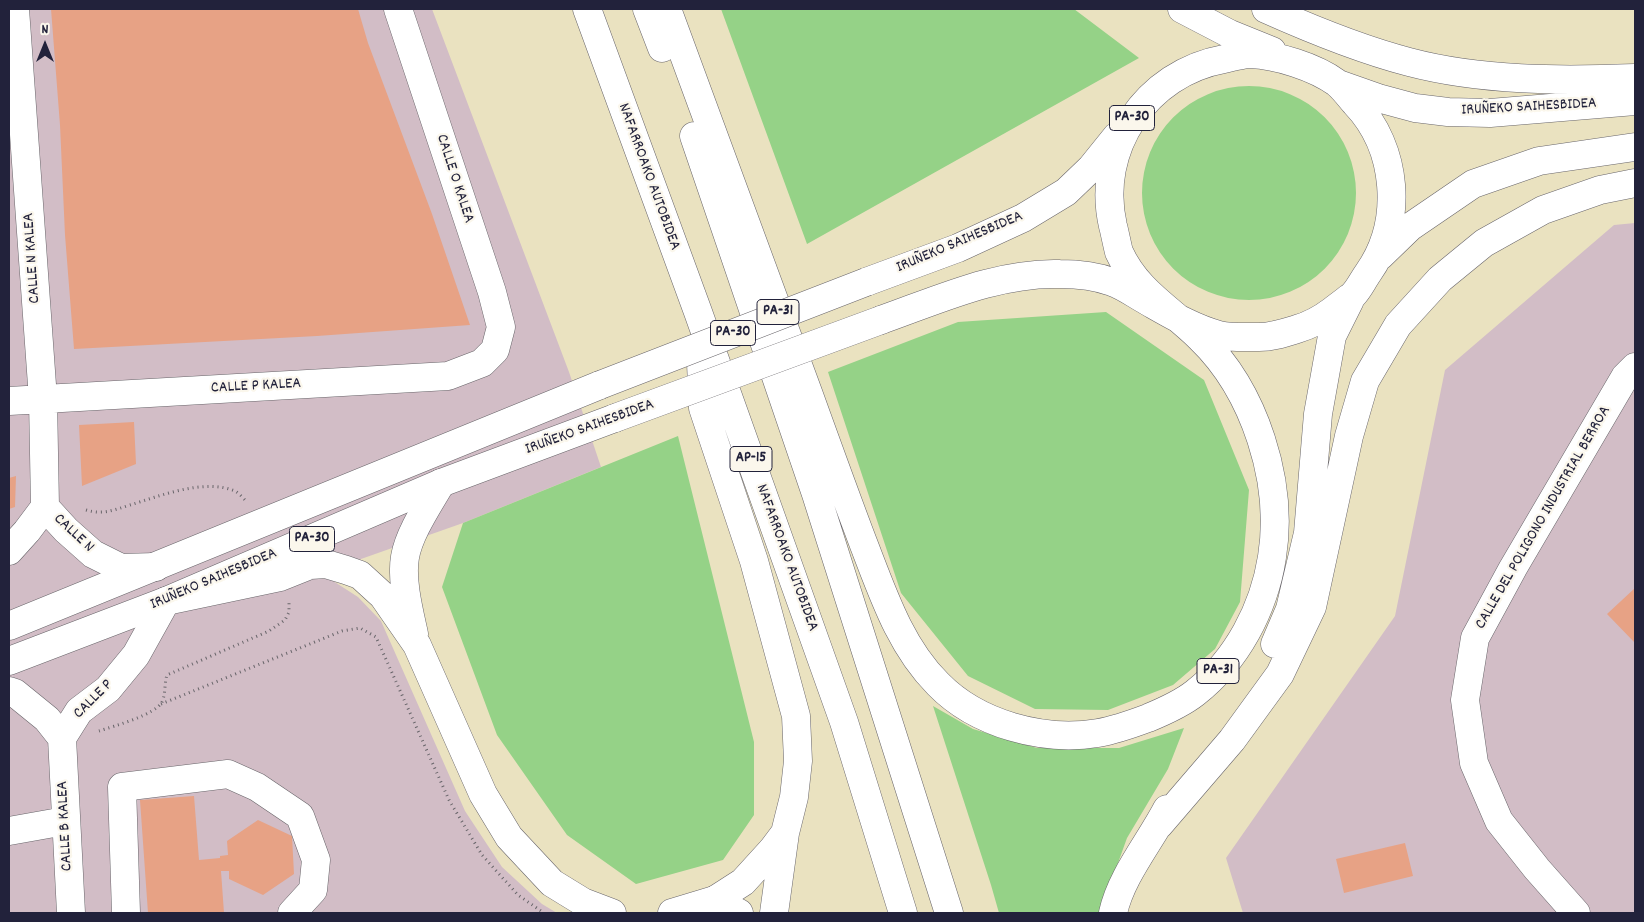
<!DOCTYPE html>
<meta charset="utf-8">
<style>
body{margin:0}
#map{position:relative;width:1644px;height:922px;overflow:hidden;background:#eae2c0;font-family:Dekko,sans-serif}
canvas{display:block}
.frame{position:absolute;inset:0;border:10px solid #22223b;pointer-events:none}
.north{position:absolute;left:20px;top:20px;width:50px;height:50px;-webkit-text-stroke:4px #fbf7ec;paint-order:stroke;rotate:0deg;font-size:14px;font-weight:700;line-height:20px;text-align:center;color:#22223b}
.north::after{content:'';display:block;margin:auto;width:18px;height:22px;background:#22223b;clip-path:polygon(50% 0,100% 100%,50% 72%,0 100%)}
</style>
<div id="map">
<canvas width="1644" height="922"></canvas>
<div class="frame"></div>
<div class="north">N</div>
</div>
<script>
const ctx = document.querySelector('canvas').getContext('2d');
ctx.lineJoin = 'round';
function fill(path, color) {
  ctx.fillStyle = color;
  ctx.fill(path, 'evenodd');
}
function trace(path, color, width, dash) {
  ctx.strokeStyle = color;
  ctx.lineWidth = width;
  ctx.lineCap = dash ? 'butt' : 'round';
  ctx.setLineDash(dash || []);
  ctx.stroke(path);
}
function write(font, color, halo, rows, align = 'center') {
  ctx.font = font + ' Dekko,sans-serif';
  ctx.lineWidth = 4.5;
  ctx.setLineDash([]);
  ctx.textBaseline = 'middle';
  ctx.strokeStyle = halo;
  ctx.fillStyle = color;
  for (const [text, x, y, turn = 0] of rows) {
    ctx.save();
    ctx.translate(x, y);
    ctx.rotate((+turn || 0) * Math.PI / 180);
    ctx.textAlign = isNaN(turn) ? turn : align;
    if (halo) ctx.strokeText(text, 0, 0);
    ctx.fillText(text, 0, 0);
    ctx.restore();
  }
}
const industrial = new Path2D(`
 M9 9H432L569 372 601 467 463 523 310 577 330 579 358 597 381 621 465 811 502 867 542 904 557 913H9Z
 M1635 223V913H1243L1226 858 1395 616 1445 370 1614 225Z`);
const green = new Path2D(`
 M721 9H1074L1139 58 807 244Z
 M1142 193a107 107 0 1 1 214 0a107 107 0 1 1-214 0Z
 M1106 312 1204 380 1249 490 1240 602 1215 649 1173 685 1108 710 1035 709 968 676 901 593 828 372 958 322Z
 M678 436 754 742V815L723 860 636 884 567 835 497 735 442 587 463 523Z
 M933 706 973 729 1037 748H1119L1184 728 1168 769 1127 838 1100 913H999L991 885Z`);
const building = new Path2D(`
 M51 9H358L368 43 432 214 470 325 317 336 74 349 65 235 60 125Z
 M134 422 136 464 82 486 79 425Z
 M16 476 15 507 9 509V478Z
 M1635 588V643L1607 614Z
 M194 796 199 860 220 858V856L228 855 227 841 258 820 292 836 294 874 263 895 229 879V871H221L224 913H148L140 800Z
 M1405 843 1413 876 1344 893 1336 859Z`);
const path = new Path2D(`
 M86 510C103 515 114 510 130 505 160 496 204 478 235 491 239 493 243 498 246 501
 M161 704 342 631 360 628 376 637 449 800 482 855 518 895 544 913
 M99 731C114 726 155 715 162 702 166 693 164 684 167 675L269 631 285 620 289 612V603`);
const minor = new Path2D(`
 M15 9 43 399 45 507
 M9 401 448 376 482 363 495 350 501 327 492 292 398 9
 M9 551 27 531 45 507 66 530 93 554 121 568 156 567
 M414 634C409 611 401 580 405 557 409 533 429 504 441 483
 M9 691 15 693 47 719 62 738 79 711 108 689 136 655 166 601 280 577 310 565 326 564 346 570 360 575 383 596 417 645 483 794 509 837 552 883 583 902 612 913
 M62 738 71 913
 M9 831 65 821
 M126 913 122 787 228 774 257 787 300 816 316 860 313 890 292 913
 M672 913 715 900 739 913
 M1576 913 1537 869 1499 821 1474 763 1465 700 1475 638 1513 568 1625 377 1635 367`);
const highway = new Path2D(`
 M587 9 698 312 844 722 903 913
 M647 9 662 48
 M667 9C714 138 762 266 809 395 827 445 845 495 864 545 883 594 900 646 938 684 977 724 1043 742 1098 733 1115 730 1132 724 1148 718 1165 711 1181 704 1195 693 1237 660 1264 609 1272 557 1284 482 1255 391 1200 338 1171 309 1137 292 1119 252 1118 249 1114 229 1113 226 1095 149 1146 73 1224 59 1228 58 1245 54 1250 54 1277 55 1315 67 1337 83 1344 89 1349 96 1355 103 1398 148 1404 222 1368 273 1363 280 1359 289 1353 295 1352 296 1333 310 1332 311 1320 320 1311 325 1297 329 1284 333 1272 337 1259 337 1246 337 1231 338 1219 335 1193 328 1170 314 1147 301 1136 295 1124 286 1112 282 1096 276 1077 274 1060 274 998 272 938 300 881 320
 M1182 9 1230 34 1272 51
 M1266 9C1313 30 1359 49 1409 62 1481 81 1561 81 1635 78
 M1341 85 1378 98 1415 108 1448 112 1490 113 1635 101
 M694 136 816 494 949 913
 M1380 256 1410 227 1473 184 1539 161 1635 147
 M866 282 958 248 1023 218 1066 192 1091 168 1116 137
 M701 363 703 408 754 561 796 716 798 761 794 797 785 833 773 849 743 882 715 900
 M9 626 600 385
 M1275 644 1290 609 1308 533 1318 414 1332 336 1350 300
 M9 661 166 601 441 483 615 418
 M1159 825 1232 740 1280 674 1312 607 1349 436 1365 381 1398 325 1440 279 1484 243 1543 210 1600 190 1635 183
 M774 913 785 833
 M1113 913C1121 876 1150 842 1167 809`);
const highwayBridge = new Path2D(`
 M600 385 866 282
 M615 418 881 320`);
const shields = [
 [1132,118,45],
 [778,312,42],
 [733,333,45],
 [751,459,42],
 [312,539,45],
 [1218,671,42]
];
const shieldNames = [
 ["PA-30",1132,118],
 ["PA-31",778,312],
 ["PA-30",733,333],
 ["AP-15",751,459],
 ["PA-30",312,539],
 ["PA-31",1218,671]
];
const streetNames = [
 ["IRUÑEKO SAIHESBIDEA",1529,108,-3],
 ["NAFARROAKO AUTOBIDEA",648,177,70],
 ["CALLE O KALEA",454,179,72],
 ["IRUÑEKO SAIHESBIDEA",960,243,-23],
 ["CALLE N KALEA",33,258,-94],
 ["CALLE P KALEA",256,387,-3],
 ["IRUÑEKO SAIHESBIDEA",590,428,-20],
 ["CALLE DEL POLIGONO INDUSTRIAL BERROA",1544,518,-60],
 ["CALLE N",73,534,43],
 ["NAFARROAKO AUTOBIDEA",786,558,70],
 ["IRUÑEKO SAIHESBIDEA",214,580,-23],
 ["CALLE P",94,700,-45],
 ["CALLE B KALEA",66,826,-93]
];
fill(industrial, '#d2bdc6');
fill(green, '#95d287');
fill(building, '#e7a285');
trace(minor, '#68656a', 29);
trace(highway, '#68656a', 29);
trace(path, '#68656a', 3, [1, 4]);
trace(minor, '#fff', 28);
trace(highway, '#fff', 28);
trace(highwayBridge, '#68656a', 29, []);
trace(highwayBridge, '#fff', 28);
for (const [x, y, w] of shields) {
  const box = new Path2D();
  box.roundRect(x - w / 2, y - 12.5, w, 25, 4);
  ctx.fillStyle = '#fbf7ec';
  ctx.fill(box);
  trace(box, '#22223b', 1);
}
write('bold 15px', '#22223b', null, shieldNames);
write('16px', '#22223b', '#fbf7ec', streetNames);
</script>
